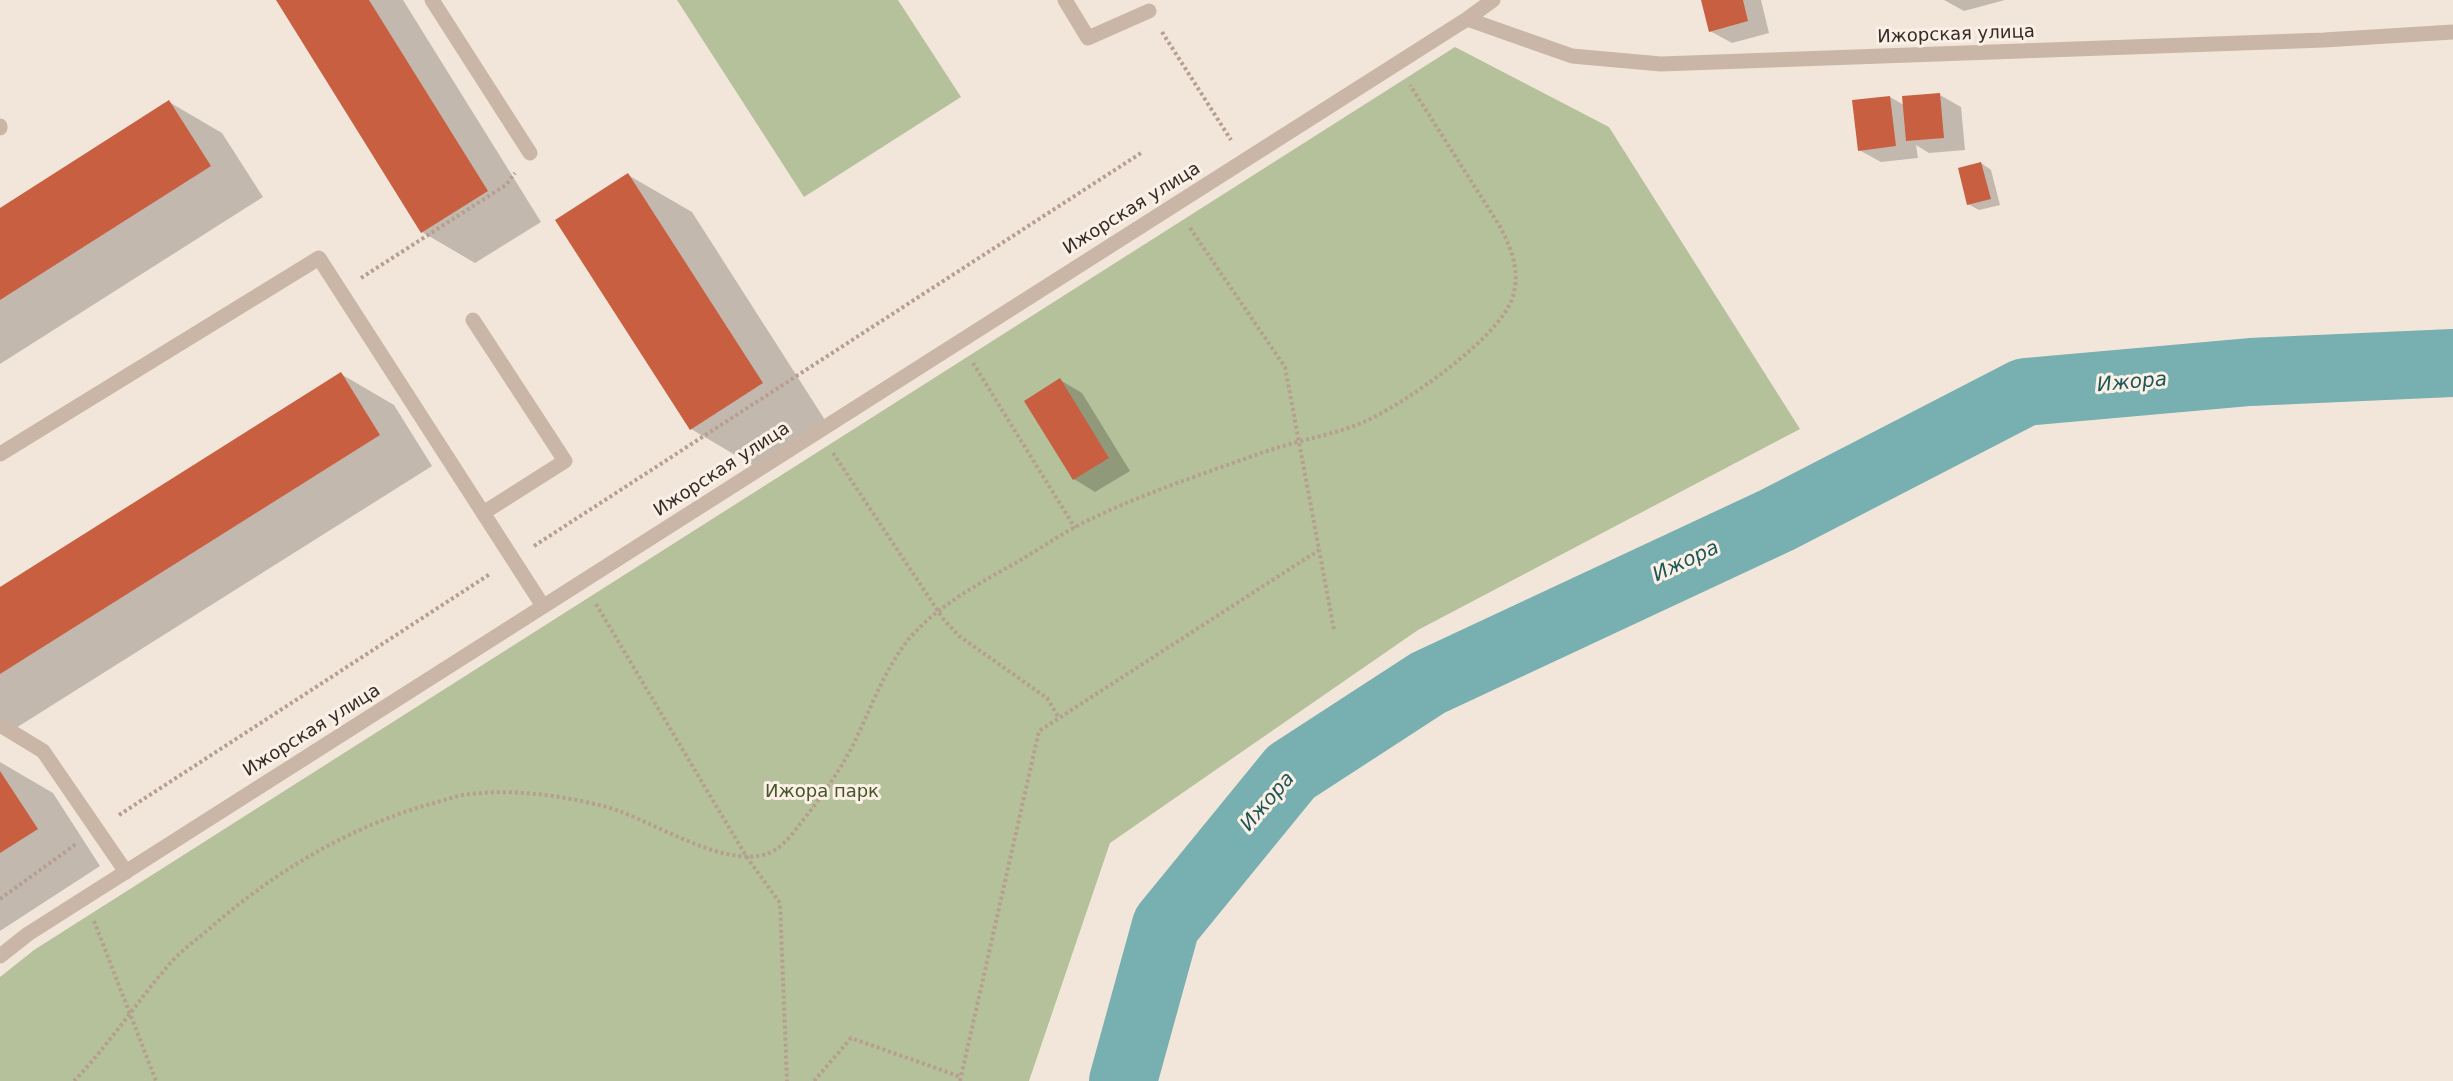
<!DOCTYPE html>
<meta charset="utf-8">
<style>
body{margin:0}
canvas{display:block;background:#f2e6da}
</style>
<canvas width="2453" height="1081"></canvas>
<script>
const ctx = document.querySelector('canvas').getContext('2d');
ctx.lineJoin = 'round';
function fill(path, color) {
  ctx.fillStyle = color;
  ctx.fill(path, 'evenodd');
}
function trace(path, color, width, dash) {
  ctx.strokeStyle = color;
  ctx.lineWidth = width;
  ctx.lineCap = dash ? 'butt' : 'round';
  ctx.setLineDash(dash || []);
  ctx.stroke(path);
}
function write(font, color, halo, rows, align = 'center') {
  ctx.font = font + ' "DejaVu Sans",sans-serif';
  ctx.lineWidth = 6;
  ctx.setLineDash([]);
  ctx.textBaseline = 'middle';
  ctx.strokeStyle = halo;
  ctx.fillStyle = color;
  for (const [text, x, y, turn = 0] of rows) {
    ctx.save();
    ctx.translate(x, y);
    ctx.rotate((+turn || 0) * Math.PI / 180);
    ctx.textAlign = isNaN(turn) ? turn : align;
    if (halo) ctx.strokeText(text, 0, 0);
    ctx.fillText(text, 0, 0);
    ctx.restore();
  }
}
const green = new Path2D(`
 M677 0H898L961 97 804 197Z
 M1455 47 1609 127 1800 429 1418 630 1110 843 1029 1081H0V977L34 950Z`);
const shadow = new Path2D(`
 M278 0H403L541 222 475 263 422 232Z
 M1703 0H1761L1769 33 1732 43 1710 31Z
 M1944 0H2005L1964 11Z
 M1940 95 1961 107 1965 150 1929 153 1916 145 1918 158 1881 162 1859 150 1890 97 1904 105Z
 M169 102 222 133 263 197 0 364V210Z
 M1981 163 1991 170 2000 205 1979 210 1968 204Z
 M628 175 692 212 825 420 754 466 691 429Z
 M341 374 394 405 432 466 8 733 0 728V588Z
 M1060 380 1082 393 1130 471 1095 492 1074 479Z
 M0 762 53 793 100 866 0 931Z`);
const river = new Path2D(`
 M1123 1081 1166 925 1291 772 1428 683 1777 520 2025 392 2250 372 2453 363`);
const building = new Path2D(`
 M276 0H369L488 191 421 233Z
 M1701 0H1743L1748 21 1709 32Z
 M1940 93 1944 138 1906 141 1902 96Z
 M1890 96 1896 146 1858 151 1852 100Z
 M169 100 211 166 0 300V208Z
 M1981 162 1991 199 1967 205 1958 168Z
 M628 173 763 383 690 430 555 220Z
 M341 372 380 435 0 674V587Z
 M1060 378 1109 458 1073 480 1024 401Z
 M0 771 38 829 0 853Z`);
const path = new Path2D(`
 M1162 32 1231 140
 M1190 228 1285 367 1334 630
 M361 278 506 185 515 173
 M973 363 1075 528
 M833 453 944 620 959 636 1047 698 1059 718
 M534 546 1141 153
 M596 604 746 856 780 903 787 1081
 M119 815 490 574
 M0 899 76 844
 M94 921 156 1081
 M74 1081C110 1044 139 998 174 959 185 948 197 939 209 929 274 872 350 826 434 803 446 800 458 795 470 794 514 789 557 795 599 805 646 815 720 869 766 854 780 850 792 835 800 824 820 799 837 775 852 747 870 711 883 672 908 640 940 602 987 580 1029 555 1050 542 1071 528 1093 518 1149 491 1209 472 1267 451 1299 440 1333 435 1364 422 1404 404 1497 340 1512 299 1521 274 1512 250 1501 228L1410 85
 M814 1081 851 1038 961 1077
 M960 1081 1039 731 1319 550`);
const lane = new Path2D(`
 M432 0 530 153
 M1065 0 1088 38 1149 11
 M0 126V128
 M473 320 565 461 483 513
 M0 454 319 258 543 606
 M0 725 43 751 126 872`);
const street = new Path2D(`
 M1467 19 1572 56 1661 64 2324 40 2453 32
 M0 956 28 934 1467 19 1493 0`);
const streetNames = [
 ["Ижорская улица",1956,35,-2],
 ["Ижорская улица",1132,209,-32],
 ["Ижорская улица",722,470,-33],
 ["Ижорская улица",312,731,-32]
];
const parkNames = [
 ["Ижора парк",822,792]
];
const waterNames = [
 ["Ижора",2132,383,-5],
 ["Ижора",1686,562,-25],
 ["Ижора",1268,802,-49]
];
fill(green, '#b5c19a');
fill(shadow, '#0003');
trace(river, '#78afb0', 68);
fill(building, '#c95f41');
trace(path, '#b69f90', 4, [3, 3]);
trace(lane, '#cab6a6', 15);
trace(street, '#cab6a6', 15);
write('18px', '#362b27', '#faf0e6', streetNames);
write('18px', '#46552a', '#faf0e6', parkNames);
write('italic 20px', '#1c5658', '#faf0e6', waterNames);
</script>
